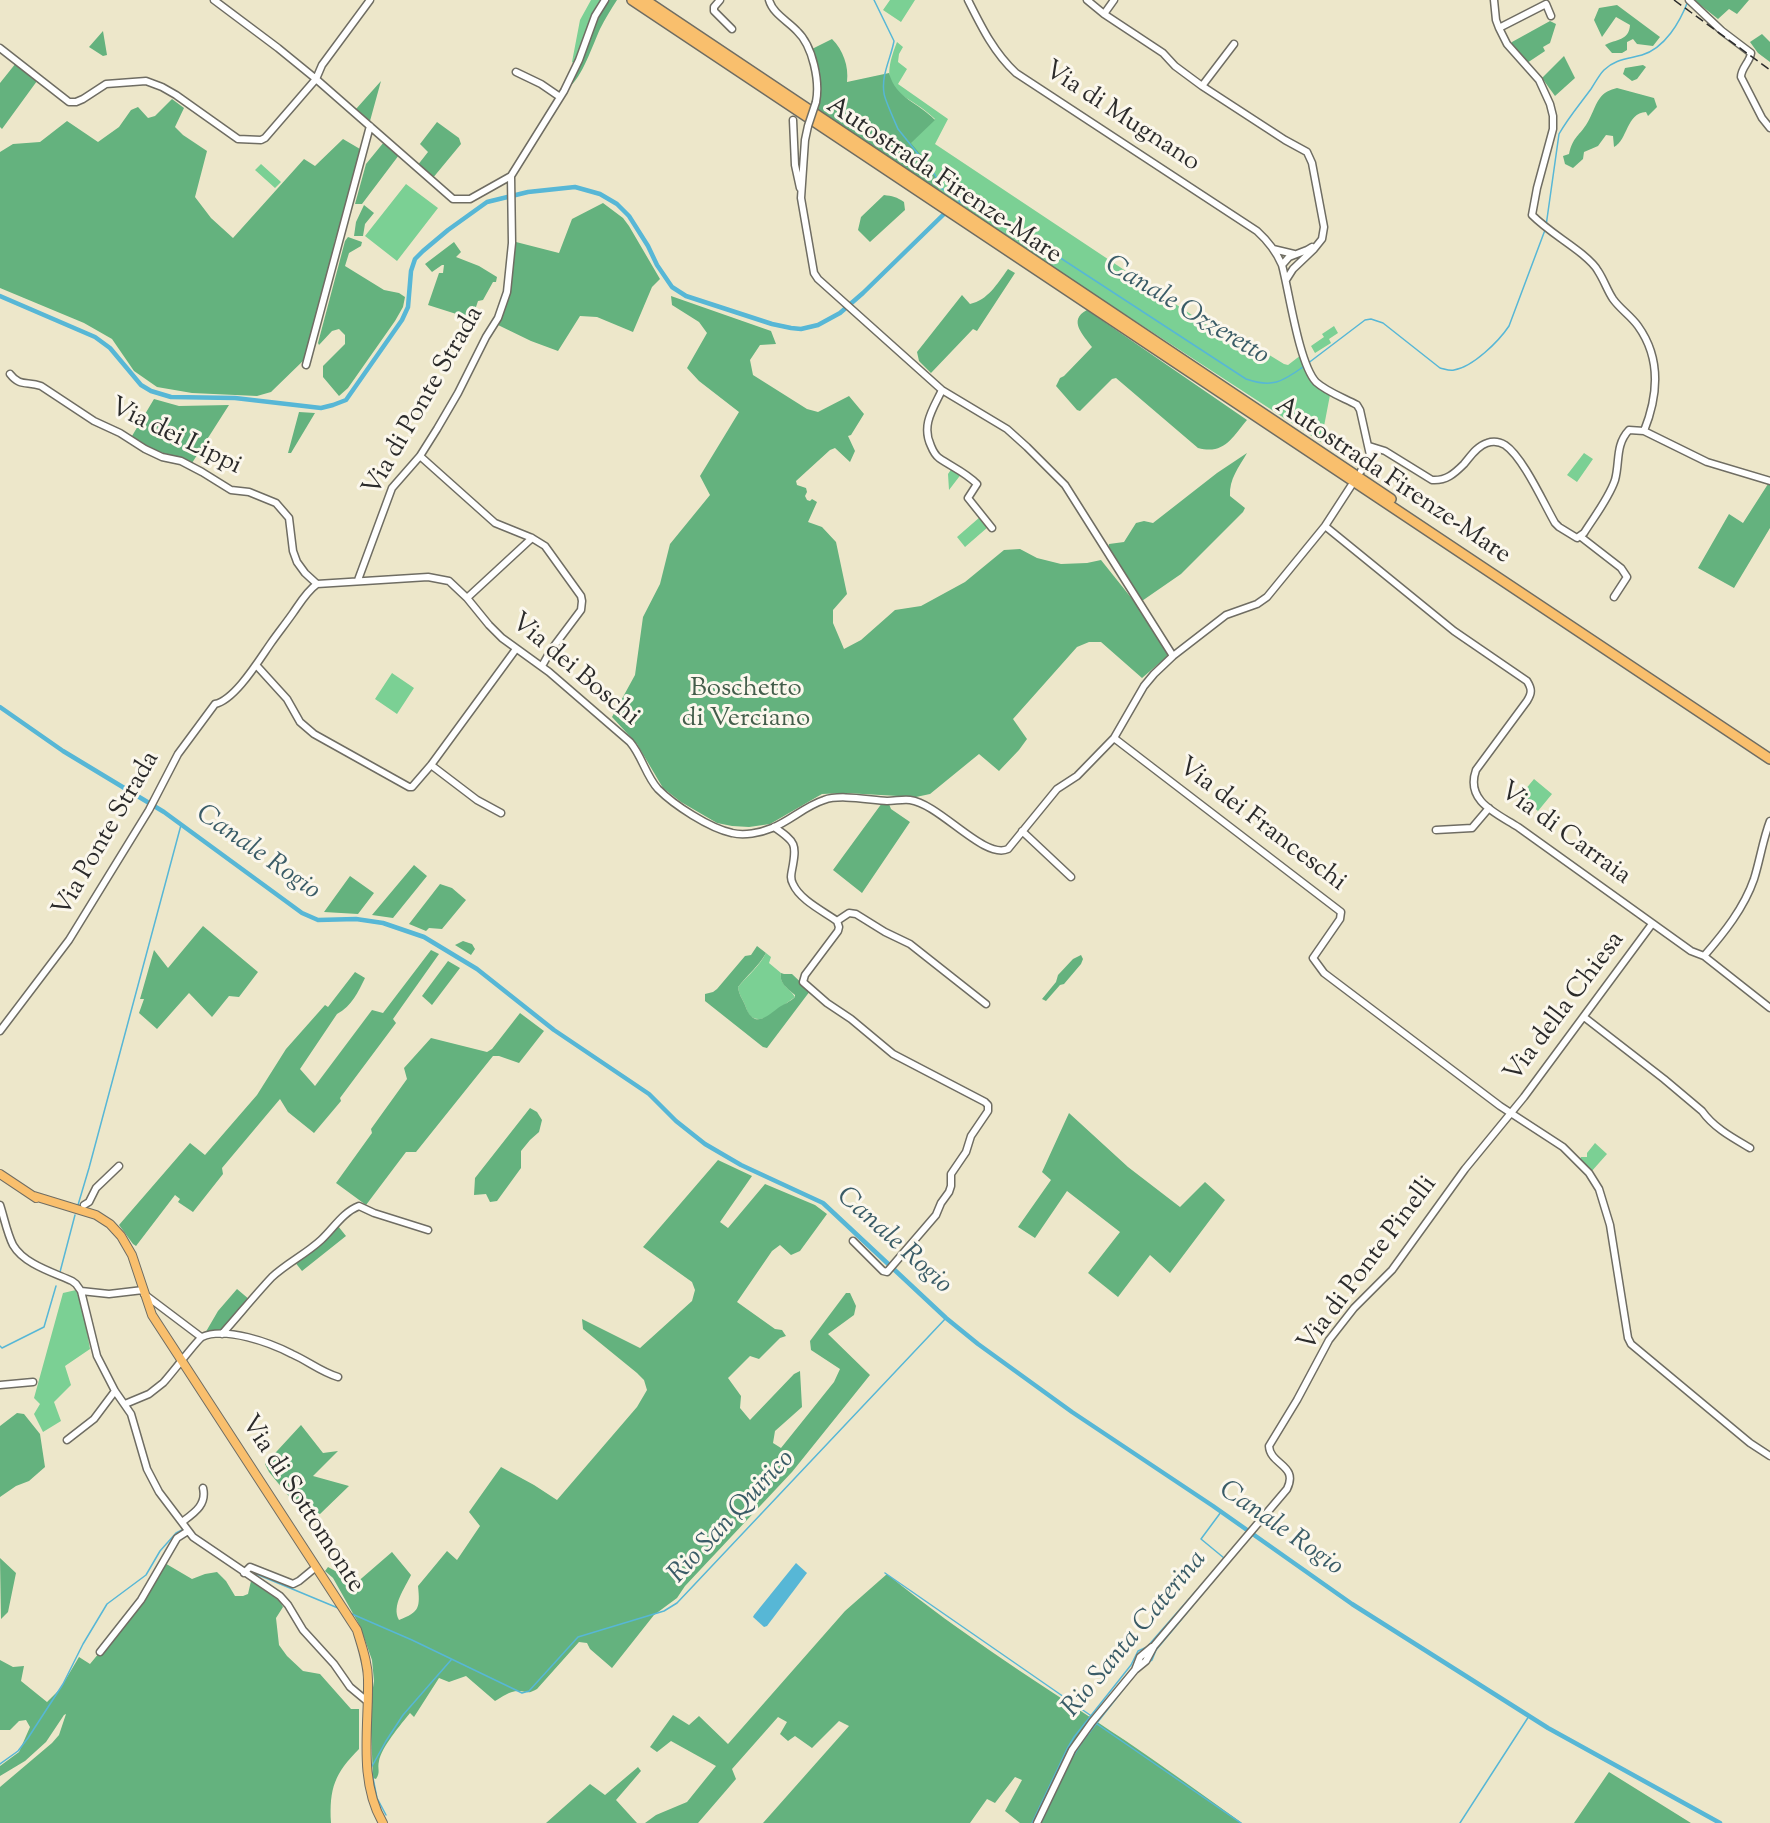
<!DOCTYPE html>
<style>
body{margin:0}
canvas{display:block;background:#ede7ca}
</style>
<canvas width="1770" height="1823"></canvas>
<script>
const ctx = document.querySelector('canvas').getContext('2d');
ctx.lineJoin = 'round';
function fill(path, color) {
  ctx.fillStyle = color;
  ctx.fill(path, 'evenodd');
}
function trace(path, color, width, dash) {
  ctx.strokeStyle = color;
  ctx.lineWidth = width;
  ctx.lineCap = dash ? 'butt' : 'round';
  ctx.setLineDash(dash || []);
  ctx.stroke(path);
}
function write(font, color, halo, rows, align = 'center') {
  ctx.font = font + ' "Sorts Mill Goudy",serif';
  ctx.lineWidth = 6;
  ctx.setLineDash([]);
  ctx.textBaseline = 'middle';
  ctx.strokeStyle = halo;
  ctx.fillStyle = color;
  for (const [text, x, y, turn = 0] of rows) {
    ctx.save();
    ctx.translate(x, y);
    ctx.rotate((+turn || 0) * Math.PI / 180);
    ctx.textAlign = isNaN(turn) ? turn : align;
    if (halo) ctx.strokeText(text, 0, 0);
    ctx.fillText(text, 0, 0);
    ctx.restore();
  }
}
const green = new Path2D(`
 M591 0H602L588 25 575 64 572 62 580 20Z
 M890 0H915L901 22 883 10Z
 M897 42 903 47 899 54 898 62 907 69 898 84 948 119 935 144 1258 359 1266 353 1284 364 1288 365 1301 355C1308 378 1311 380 1330 395L1321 442 1060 272 939 190V181L910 143 935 119C904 89 875 97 897 42Z
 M261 164 281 182 275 188 255 170Z
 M406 184 438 208 397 261 365 236Z
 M1334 326 1338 333 1329 339 1331 343 1315 353 1311 346 1324 337 1322 334Z
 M1584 453 1593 459 1577 482 1567 475Z
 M952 468 962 473 949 490 948 474Z
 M980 517 988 527 965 547 957 537Z
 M392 673 414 688 397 714 375 699Z
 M1534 779 1552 794 1538 811 1520 796Z
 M766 953 771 957 769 963 781 973C779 985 790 988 795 997L766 1018C752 1021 749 1017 745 1005 742 998 739 995 738 987 748 975 759 967 766 953Z
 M1595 1143 1607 1154 1591 1172 1580 1159 1581 1157H1587V1153Z
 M76 1290 88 1323 86 1326 90 1349 65 1366 71 1385 54 1402 61 1421 43 1432 34 1414 40 1404 34 1398 63 1293Z`);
const forest = new Path2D(`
 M605 0H617C611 9 605 19 600 29 593 44 582 78 569 87L587 36Z
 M1694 0H1749L1737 14 1729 9 1718 19Z
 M1617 5 1660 37 1653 46 1637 44 1633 39 1627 42V50L1622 53H1612L1605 45C1616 39 1629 41 1630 25L1616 17 1602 37 1594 20 1599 8Z
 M1550 21 1556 24 1550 43 1543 47 1545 51 1527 63 1512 44V42Z
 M103 31 107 55 103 56 89 47Z
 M1762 34 1770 42V62L1758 53 1750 42Z
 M832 39C843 50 849 66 847 82L889 73C896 99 918 102 935 120L911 143C922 157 939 171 939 190L816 110 820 93 812 49Z
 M1564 56 1575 78 1555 96 1542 78Z
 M16 63 37 81 2 129 0 127V83Z
 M1643 65 1646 67 1637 79 1632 81 1623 74 1625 68Z
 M381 81 370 121 356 109Z
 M1617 88 1654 98 1657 107 1648 116 1646 112C1626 113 1628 140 1614 147L1613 136 1606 135 1598 146 1584 152 1583 159 1573 168 1565 164 1563 156 1569 154C1573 137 1578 137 1586 125 1592 116 1594 106 1600 98 1604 92 1610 90 1617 88Z
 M172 99 184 108 175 127 183 135 207 151 195 197 211 218 233 238 304 159 315 166 343 139 360 149 348 203 335 240 327 280 306 358 271 392 257 396 192 393 157 387 134 371 112 339 84 323 0 288V152L13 144 40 142 67 121 98 142 119 127 131 110 138 107 148 118 155 116Z
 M437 122 459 138 461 144 432 179 417 166 428 152 420 144Z
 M384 142 399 155 362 204H355L366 164Z
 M884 195C892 196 897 197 904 202L905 210 870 242 858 230 861 217Z
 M603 203 623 218 629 226 660 279 652 287 633 332 597 317 580 316 558 351 531 341 498 325 509 297 516 242 559 253 572 219Z
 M364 205 374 213 365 224 363 236H354L356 222Z
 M348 237 362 242 361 246 349 253 345 266 384 290 399 293 405 297 403 307 395 321 348 388 339 396 323 377V366L345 344V335L339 329 332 331 319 345 318 343 345 241Z
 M454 242 461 252 456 257 479 266 497 277 496 282H493L483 300 478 301 472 319 428 305 439 273H443L444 265H442L432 272 425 264Z
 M1008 269 1015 273 977 331 973 329 931 373 919 361 917 352 962 295 970 304C988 300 997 284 1008 269Z
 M671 296 771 331 776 344 760 345 750 360 753 375 807 409 818 412 849 396 864 414 851 435 848 436 855 451 850 462 835 448 830 450 796 481 797 485 806 488 807 492 805 496 807 500 810 501 812 499 817 502 808 522 822 527 836 542 847 594 833 610V623L844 649 861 640 895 610 921 606 965 582 1004 550 1020 549 1037 558 1061 564 1087 563 1101 560 1137 605 1170 654 1142 678 1101 642H1089L1077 647 1013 719 1027 739 1019 750 999 771 979 754 930 794 916 797 845 793 822 794 770 824 749 827 732 826 717 823 681 802 663 788 637 744 612 717 635 675 643 617 660 584 670 544 710 495 700 476 739 412 699 381 687 368 707 333 699 322 672 305Z
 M1087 310 1247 420C1232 438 1224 455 1198 448L1116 378 1112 379 1080 411 1077 410 1056 386 1060 378 1064 376 1092 347C1084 336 1067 320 1087 310Z
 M154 399 179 406 229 405 192 463 152 449 132 436Z
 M299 412 315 413 291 453H288Z
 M1247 453C1239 467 1229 479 1230 496L1245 508 1243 512 1181 574 1139 603 1106 558 1109 544 1124 542 1136 523 1144 521 1153 523 1217 473Z
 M1768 484 1770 485V528L1734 588 1698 568 1729 514 1743 523Z
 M881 801 889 804 891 809 910 822 862 893 833 870 882 803Z
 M414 865 427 876 393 918 372 915Z
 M350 876 374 893 358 914 324 912Z
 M440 884 452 888 466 900 442 929 429 928 426 931 409 924Z
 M203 926 258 972 239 997 229 996 212 1017 189 993 157 1029 139 1013 144 999H140L154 950 168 968Z
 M463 941 472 944 475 949 471 955 455 945Z
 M757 946 766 953C758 967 748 974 738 987 739 995 742 998 745 1005 753 1028 764 1019 778 1008 784 1004 790 1002 795 997V995C787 988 779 983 781 973L784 974H792L810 991 767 1048 763 1047 705 1001V994L713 992 717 989 745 956 751 955Z
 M431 950 439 954 393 1019 396 1023 340 1098 341 1101 314 1133 288 1112 280 1099 222 1168 223 1174 193 1212 178 1202 180 1199 175 1195 136 1246 133 1244 119 1225 190 1143 205 1155 257 1095 286 1049 325 1005 328 1007 355 972 365 978C358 992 352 1006 337 1014L300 1069 315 1086 372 1010 383 1013Z
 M1081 955 1083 959 1081 964 1064 984 1060 985 1046 1001 1042 999 1056 982 1058 975 1073 959Z
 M448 961 460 968 432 1005 422 996Z
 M520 1013 544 1031 519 1063 499 1056H493L416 1152H406L366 1205 336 1183 372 1133 371 1129 407 1079 404 1068 431 1038 487 1052 492 1049Z
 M530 1108 537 1112 542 1120 539 1132 530 1140 521 1151V1168L497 1201 490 1202 486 1194 474 1195 475 1178Z
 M1069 1113 1128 1167 1180 1207 1205 1182 1225 1200 1170 1273 1150 1255 1118 1297 1088 1273 1120 1232 1067 1191 1035 1238 1018 1227 1051 1180 1042 1172Z
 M718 1160 752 1176 720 1222 728 1228 765 1184 815 1205 827 1214 800 1251 791 1255 780 1245 772 1251 737 1302 775 1329 782 1330 786 1336 780 1338 759 1359 750 1356 728 1378 741 1396 740 1408 750 1420 794 1374 800 1371 802 1407 775 1431 773 1443 781 1448 834 1382 840 1369 811 1350 810 1341 846 1293H850L856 1306 854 1315 828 1334 870 1375 792 1472 685 1586 677 1598 654 1615 612 1668 590 1649 587 1643 579 1642 537 1689C527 1695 528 1691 518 1691 510 1691 502 1697 495 1701L466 1676 449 1682 439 1678 414 1717 410 1713C401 1724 381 1748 379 1761 377 1769 381 1772 376 1779L373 1778 370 1707 374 1681 372 1660 360 1626 333 1578 325 1571 328 1567 348 1578 355 1584 392 1552 411 1575C405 1588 391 1606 399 1620 420 1612 420 1607 418 1586L447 1551 457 1560 480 1526 469 1512 501 1467 534 1485 557 1500 637 1407 647 1390 644 1380 637 1373 583 1329 582 1319 640 1348 692 1301 695 1290 692 1282 643 1247Z
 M338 1226 346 1236 302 1271 294 1261Z
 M237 1289 250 1300 224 1332 204 1335 218 1311Z
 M17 1413 24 1414 40 1434 45 1467 29 1481 16 1486 0 1497V1426Z
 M301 1425 323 1453 338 1451 313 1476 349 1486 320 1514 296 1505 269 1472 265 1464Z
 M0 1558 16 1573 8 1612 1 1619Z
 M163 1562 192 1579 205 1574 217 1572 226 1581 235 1596H243L248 1594 251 1581 280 1601 283 1607 276 1618 279 1645 287 1656 303 1671 320 1674 351 1709H359V1749C335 1773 329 1788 331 1823H0V1787L52 1743 59 1735 66 1714 64 1715 46 1742 25 1761 0 1776V1766L19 1752 30 1727 26 1720 19 1721 10 1730H0V1660L13 1667 24 1666 21 1681 47 1702 60 1689 79 1657 90 1664 142 1601Z
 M887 1574C963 1636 1045 1687 1126 1741 1166 1768 1204 1796 1242 1823H1020L1005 1811 1022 1780 1015 1777 995 1803 987 1799 970 1823H763L849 1726 839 1721 812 1748 795 1736 788 1741 780 1734 787 1722 778 1717 732 1769 736 1779 698 1823H645L656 1815 687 1802 716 1766 671 1741 657 1752 650 1747 673 1715 689 1725 699 1716 728 1744 845 1611Z
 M638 1767 641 1771 616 1800 637 1823H546L590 1784 605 1795Z
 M1609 1772 1691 1823H1574Z`);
const water = new Path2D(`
 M796 1563 807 1573 767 1626 764 1627 753 1617 754 1615Z`);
const stream = new Path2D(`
 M874 0 894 41C891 58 881 75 884 93 884 98 895 122 898 129L935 175 941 188 961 202
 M958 203 963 201H973L1246 379C1272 388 1282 382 1303 367
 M1546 226 1559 134C1568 118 1580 104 1591 89 1595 83 1599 75 1604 70 1615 59 1628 59 1642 55 1665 48 1680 22 1688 1
 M1307 364 1365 320 1371 319 1383 323 1440 368C1445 369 1449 371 1454 370 1473 367 1499 341 1509 326L1545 230
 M78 1205 89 1168 181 825
 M60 1272 75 1215
 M0 1346 2 1348 44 1327 56 1286
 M1221 1512 1201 1539 1224 1558
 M199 1537 245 1569
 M249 1571 338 1608
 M885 1573 1090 1715
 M352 1614 412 1640 522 1693 529 1691 578 1637 664 1611 677 1603 946 1318
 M1097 1724 1241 1823
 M0 1764 18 1751 28 1738 63 1684 83 1644 107 1604 146 1575 160 1551 176 1533 182 1530
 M386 1815 377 1798 371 1768 386 1741 403 1715 451 1660
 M1032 1823 1067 1749 1074 1737 1131 1665 1138 1651 1147 1647 1217 1567
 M1041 1823 1072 1758 1082 1742 1137 1672 1152 1660 1156 1650 1234 1556
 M1460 1823 1529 1716`);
const canal = new Path2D(`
 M0 296 95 337 110 348 141 385 151 391 171 397 235 398 321 408 333 405 346 400 402 320 408 307 411 271 415 259 423 251 448 230 487 202 528 192 575 187 600 194 617 204 629 216 648 246 657 265 672 287 686 296 772 324 791 328 801 329 818 325 840 313 863 293 944 214
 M0 707 63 751 164 812 302 913 318 920 356 919 383 923 424 937 477 969 554 1030 649 1094 676 1121 705 1144 741 1165 823 1203 946 1318 978 1344 1072 1412 1213 1506 1352 1604 1548 1728 1720 1823`);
const minor = new Path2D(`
 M214 0 278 48 316 79 453 199H470L511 176
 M720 0 714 7V11L732 29
 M769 0C773 14 788 21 797 31 813 46 820 82 816 102
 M968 0C981 26 994 53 1016 73L1257 231C1268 241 1276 251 1282 265 1289 291 1299 364 1316 382 1327 392 1344 398 1357 405L1360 410 1370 455 1361 471
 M1087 0 1104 14 1163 53 1175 66 1202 86 1285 140 1307 152 1312 163 1324 227 1322 239 1314 249 1293 269 1286 280
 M1494 0 1496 20 1499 28 1507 44 1539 80 1550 104 1553 116V129L1537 188 1532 215C1547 230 1566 241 1582 254 1588 259 1595 265 1598 271 1604 280 1607 290 1613 299 1620 309 1631 316 1638 326 1661 358 1658 396 1644 431
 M1689 0 1722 31 1751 53C1750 62 1741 68 1741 77L1762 118 1770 128
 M1104 14 1114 0
 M1499 28 1546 4 1551 16
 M0 48 69 102H76L83 99 106 84 146 81 162 87 176 95 238 139 261 140 265 138 316 79 322 65 370 0
 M516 72 541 84 560 97
 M1202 86 1234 44
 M793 120 795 165 800 188
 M808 126 805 140 801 198 814 273 818 279 942 390 1007 429 1027 447 1065 485 1173 656
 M1273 249 1294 254
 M1282 265 1289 257 1307 250 1312 247
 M306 365 370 126
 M10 374C20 387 27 381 41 386L94 421 120 433 145 449 162 457 181 461 202 472 231 490 249 492 276 503 289 518 293 551 297 562 305 573 317 584
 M942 390C933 409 921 425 931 446 933 451 935 455 939 458 952 467 965 472 977 484L968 498 992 528
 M1369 446 1385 451 1432 480C1446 481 1454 474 1464 464 1470 457 1477 446 1487 443 1493 441 1500 442 1505 445 1523 457 1544 504 1555 523L1559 527 1577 538 1584 533C1594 517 1609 498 1615 480 1620 462 1615 445 1629 430L1644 431 1707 462 1770 481
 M420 456 495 523 532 538 545 546 581 596 582 601 581 610 551 650 542 666
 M1325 526 1454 631 1527 681C1532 689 1532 693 1527 701L1476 770C1465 801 1496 813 1518 827L1691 951 1704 956 1770 1008
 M1581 537 1621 568 1627 577 1614 597
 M358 580 392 488 420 456 437 429 458 393 486 337 498 318 507 292 512 243 511 176 564 91 579 60 595 16 605 0
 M467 598 532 538
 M257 666 287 699 300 722 314 734 409 787H412L431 765 516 649
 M1114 738 1341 912 1340 919 1313 958 1324 973 1500 1106 1563 1147 1589 1173 1599 1189 1610 1225 1628 1338 1631 1344 1750 1443 1770 1456
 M431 765 477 800 501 813
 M774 827C796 842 797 844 792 870 791 875 790 879 793 884 800 900 823 911 837 921L839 927 838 931 805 975 803 982 827 1003 851 1019 893 1054 985 1102 988 1105V1111L971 1136 966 1152 951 1174V1186L949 1192 941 1203 936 1215 887 1272 883 1271 853 1241
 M1436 830 1472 828 1489 808
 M1022 831 1071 877
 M837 921 849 913 856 914 885 932 910 944 986 1004
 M1704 956C1724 933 1744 908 1754 879 1760 860 1763 839 1770 821
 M1584 1017 1664 1079 1702 1111C1714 1128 1733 1138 1750 1148
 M0 1031 69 940 149 810 178 754 215 704C235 700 259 660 271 643 278 633 286 623 293 613 300 603 307 591 317 584L428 577 449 581 467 598 489 625 502 638 549 672 630 742C642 756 646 776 658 789 674 805 709 828 732 833 744 836 760 833 772 828 790 821 805 806 824 800 840 794 869 800 887 801 895 801 903 799 910 800 940 804 984 860 1008 849L1057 789 1077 776 1114 738 1144 686 1154 674 1173 656 1226 615 1257 604 1267 597 1325 526 1351 486
 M0 1205C4 1217 7 1233 13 1245 24 1264 52 1272 72 1281L76 1284 81 1291 97 1356 115 1391 131 1414 147 1469 159 1492 193 1537 280 1596 288 1605 303 1630 334 1664 350 1687 368 1702
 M84 1205 89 1202 96 1188 119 1166
 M81 1291 109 1294 143 1290
 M144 1294 201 1337
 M222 1334C239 1315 255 1295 272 1277 287 1263 306 1254 321 1240 333 1229 343 1212 359 1206L374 1213 428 1230
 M0 1385 33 1382
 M125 1404 149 1394 163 1383C170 1376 197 1340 202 1337 225 1326 271 1343 292 1354 308 1361 321 1372 338 1377
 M67 1440 94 1419 115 1391
 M182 1522C194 1513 207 1505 203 1488
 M244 1573 250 1567 293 1584 299 1581 316 1567
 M100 1652 141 1600 177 1538 188 1531
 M1135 1670 1146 1661 1154 1646 1287 1489C1299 1465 1270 1465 1269 1446L1297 1400 1329 1340 1354 1308 1392 1270 1465 1169 1524 1097 1652 924
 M1037 1823 1072 1750 1092 1722 1135 1670 1140 1657 1152 1647`);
const major = new Path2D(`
 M0 1174 36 1198
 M34 1196 96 1215 110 1224 121 1236 132 1255 152 1315 357 1630C362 1647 368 1663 368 1680 369 1727 358 1781 383 1823`);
const highway = new Path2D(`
 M632 0 1770 759
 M645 0 1391 499`);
const rail = new Path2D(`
 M1674 0 1770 70`);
const minorBridge = new Path2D(`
 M808 126 816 102`);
const streetNames = [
 ["Via di Mugnano",1121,118,33],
 ["Autostrada Firenze-Mare",943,182,34],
 ["Via di Ponte Strada",425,402,-60],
 ["Via dei Lippi",175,438,26],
 ["Autostrada Firenze-Mare",1392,482,34],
 ["Via dei Boschi",574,671,40],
 ["Via dei Franceschi",1261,826,37],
 ["Via Ponte Strada",108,835,-60],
 ["Via di Carraia",1564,835,36],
 ["Via della Chiesa",1566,1008,-53],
 ["Via di Ponte Pinelli",1369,1265,-53],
 ["Via di Sottomonte",301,1505,57]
];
const parkNames = [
 ["Boschetto",746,691],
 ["di Verciano",746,721]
];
const waterNames = [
 ["Canale Ozzeretto",1186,312,31],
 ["Canale Rogio",257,854,35],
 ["Canale Rogio",893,1242,42],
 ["Rio San Quirico",733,1518,-47],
 ["Canale Rogio",1280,1530,35],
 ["Rio Santa Caterina",1136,1635,-50]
];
fill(green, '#7bd094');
fill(forest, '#64b27e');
fill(water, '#57b7d6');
trace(stream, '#57b7d6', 1.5);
trace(canal, '#57b7d6', 4.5);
trace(minor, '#6f6d63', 9);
trace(major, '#6f6d63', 10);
trace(highway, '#6f6d63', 12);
trace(minor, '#fff', 6);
trace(major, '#f9bf6d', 8);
trace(highway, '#f9bf6d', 9);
trace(rail, '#2b2b2b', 1.5, [9, 4.5]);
trace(minorBridge, '#6f6d63', 9, []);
trace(minorBridge, '#fff', 6);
write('26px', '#2b2b2b', '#fbf7ec', streetNames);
write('26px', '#435d4a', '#fbf7ec', parkNames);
write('italic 27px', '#3a5c67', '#fbf7ec', waterNames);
</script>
